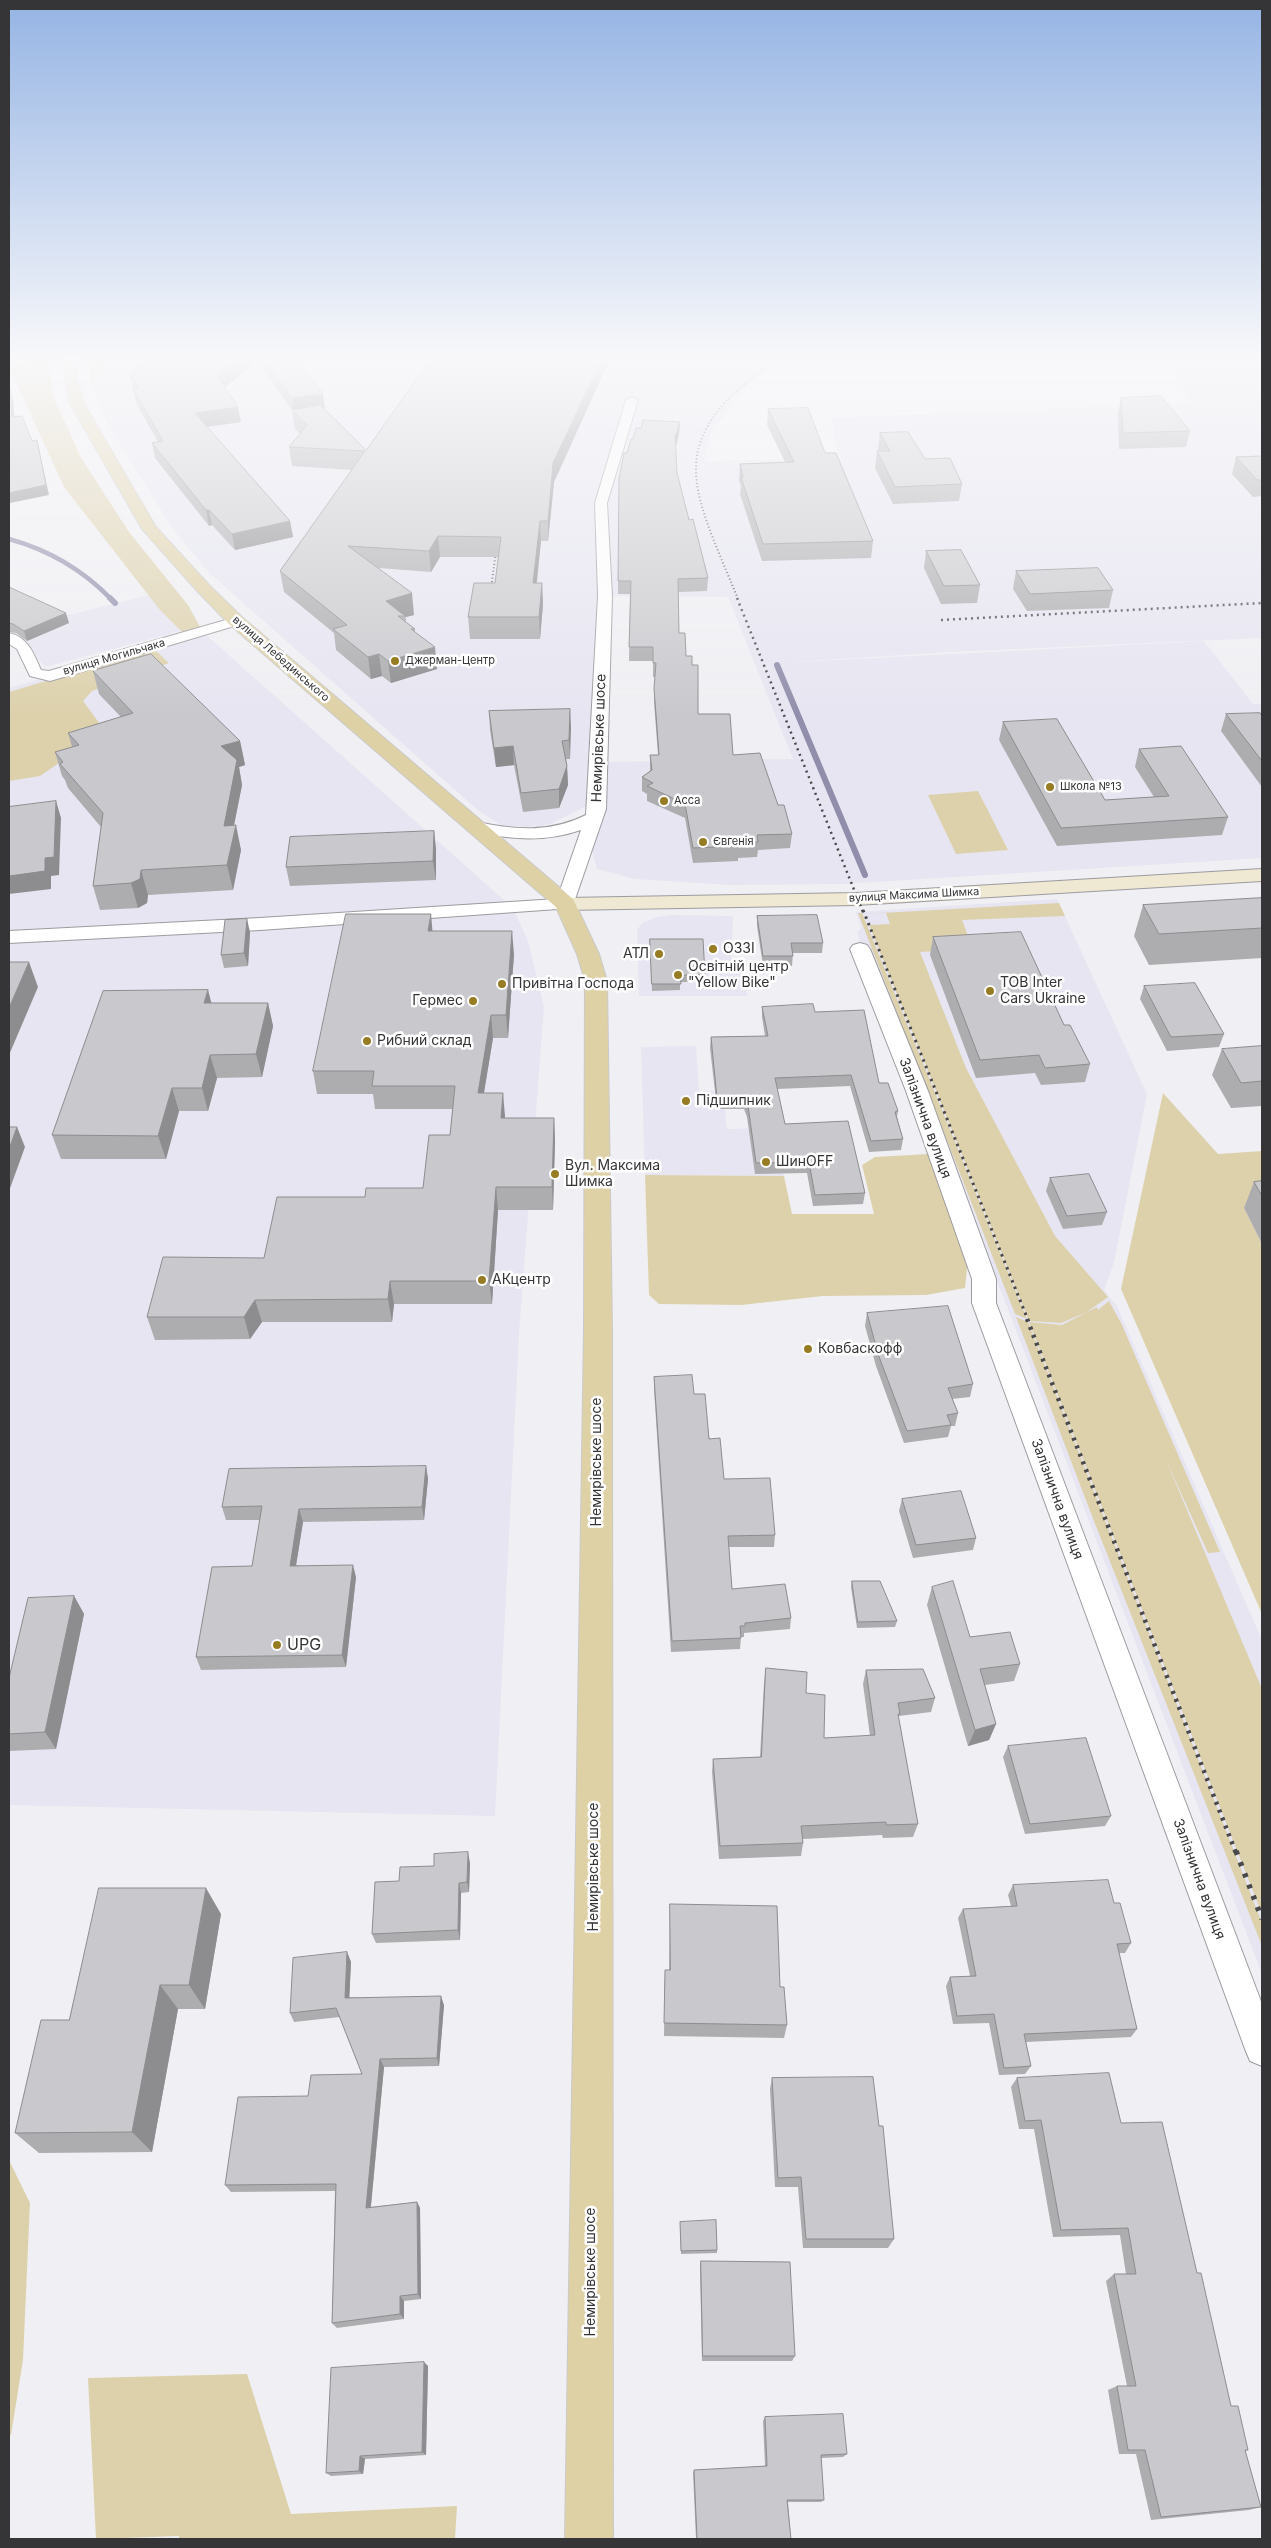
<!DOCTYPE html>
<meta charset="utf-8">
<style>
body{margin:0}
#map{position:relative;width:1271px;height:2548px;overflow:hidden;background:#f0f0f4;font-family:Inter,sans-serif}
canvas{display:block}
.frame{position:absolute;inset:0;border:10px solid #353537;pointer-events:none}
</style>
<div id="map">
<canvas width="1271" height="2548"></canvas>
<div class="frame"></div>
</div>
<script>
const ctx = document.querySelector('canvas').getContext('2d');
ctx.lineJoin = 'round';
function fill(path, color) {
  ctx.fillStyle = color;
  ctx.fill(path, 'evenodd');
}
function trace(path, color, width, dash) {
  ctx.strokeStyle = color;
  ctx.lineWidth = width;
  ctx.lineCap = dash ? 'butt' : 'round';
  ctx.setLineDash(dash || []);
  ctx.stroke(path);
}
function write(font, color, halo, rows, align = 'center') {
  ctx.font = font + ' Inter,sans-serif';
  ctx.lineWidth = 5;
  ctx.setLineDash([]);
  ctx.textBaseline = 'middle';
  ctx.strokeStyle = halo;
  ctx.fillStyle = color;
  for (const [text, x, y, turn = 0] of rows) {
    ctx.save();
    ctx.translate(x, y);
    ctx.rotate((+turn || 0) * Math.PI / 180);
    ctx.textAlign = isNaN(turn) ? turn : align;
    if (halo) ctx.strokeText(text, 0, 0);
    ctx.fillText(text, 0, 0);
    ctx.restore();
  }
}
const built = new Path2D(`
 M88 359H788L746 386 710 435 705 461 839 458 831 418 1188 403 1172 359H1262V638L951 652 777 663 1204 641 1253 704H1262V858L842 884 732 885 635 879 597 869 588 836 597 801 550 824 538 827 503 826 480 812 208 572 173 529 109 427 94 395ZM605 596 728 597 793 759 599 762Z
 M149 595 181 631 45 667 22 638 13 633 64 616Z
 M203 632 513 908 528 941 544 1007 519 1333 495 1816 9 1805V688Z
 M1057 899 1147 1094 1114 1263 1104 1290 1117 1306 1262 1640V1974L1006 1304 857 933 861 928 856 912Z
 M673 915 733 916 731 964 744 966 747 996H639L637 930 642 923 656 917Z
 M696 1046 699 1091H723L727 1129 778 1128 784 1176 645 1175 641 1047Z`);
const green = new Path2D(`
 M38 359H50L52 393 80 456 129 532 188 605 203 632 187 637 160 610 64 487 9 367V363Z
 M88 359H114L92 386Z
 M154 649 169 663 92 691 83 701 105 731 40 776 9 781V692Z
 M978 791 1008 850 956 854 928 795Z
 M1059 903 1065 916 962 920 973 949 920 952 966 1068 1055 1236 1108 1297 1087 1312 1061 1323 1029 1321 869 925 890 924 886 913 864 914Z
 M858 913H862L1027 1319 1015 1314Z
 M1163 1093 1218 1154 1262 1151V1206L1244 1208 1262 1244V1614L1121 1289Z
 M928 1154 968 1259 965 1288 926 1295 823 1296 741 1305 659 1304 649 1295 645 1175 784 1176 792 1214H874L862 1165 875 1157Z
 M1109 1301 1122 1325 1220 1552 1208 1553 1166 1460 1262 1689V1914L1029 1322 1062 1325 1097 1307 1098 1310Z
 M1016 1317 1028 1322 1262 1923V1946L1092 1516Z
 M9 2160 30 2203 23 2360 11 2435H9Z
 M247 2374 291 2514 457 2506 455 2539H179V2536L96 2539 88 2378Z`);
const streamFar1 = new Path2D(`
 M9 539C49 550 82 569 111 599`);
const stream = new Path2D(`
 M110 598 115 603
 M777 665 865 875`);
const minor = new Path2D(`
 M632 397 638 400 607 503 612 596 606 809 572 908 260 930 9 943V931L260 918 557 899 581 830C546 842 513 840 477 832L471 831 468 827 471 823 477 822C515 830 550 833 586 815L598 596 595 503 626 400Z
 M236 617 243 621 241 624 50 681 30 676 17 649 9 644V633C28 637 34 654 41 670L49 671Z
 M860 943 867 945 870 949 928 1091 996 1279V1303L1262 2004V2066L1250 2061 1245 2049 972 1303V1279L906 1091 850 949 853 945Z`);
const secondary = new Path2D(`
 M1262 869V881L856 905 565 910 557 909 554 904 557 899 565 898 856 893Z`);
const primary = new Path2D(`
 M66 359H78L77 379 83 402 156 527 210 586 242 617 573 899 599 954 607 981 612 1329 613 2539H565L584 1329 585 981 577 954 556 907 230 625 198 592 142 529 69 402 65 379Z`);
const railFar4 = new Path2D(`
 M490 596 497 544
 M738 599C691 484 660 441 777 359`);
const railFar3 = new Path2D(`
 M737 598 863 912
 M941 620 1262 603`);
const railFar2 = new Path2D(`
 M863 910 1028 1320`);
const railFar1 = new Path2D(`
 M1027 1319 1236 1853`);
const rail = new Path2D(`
 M1236 1851 1262 1919`);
const wall = new Path2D(`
 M151 359H296L325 408H324L366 450 431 359H625L622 362 609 361 554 482 548 541H541L537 583H542L543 604 540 639H470L468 617 495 583 498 557H440L431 572 379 568 414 615 406 617V622L415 629V632L437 669 391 683 382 676 371 679 336 650 334 633 284 592 280 571 352 470 292 466 289 447 300 434 295 429 292 410 257 362 224 387 241 422 207 427 290 521 293 537 235 550 212 525 209 526 155 458 152 443 158 442 136 403 130 374Z
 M1121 398 1190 431 1186 447 1119 449 1118 413Z
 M768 409 825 453 873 541 871 558 762 561 740 494 741 487 739 480 740 464 785 462 767 425Z
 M680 422 679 434 676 447 677 473 689 520 708 578 707 591 678 592 679 633 686 656 692 665 698 714 733 755 778 805 792 834 790 848 758 850 757 857 738 858V861L693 863 685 818 647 801V794L642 791V777L650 771V755H658L654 702 655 677H653V661H629L630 594H618V581L627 453 633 439 641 428Z
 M880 433 962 484 959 501 893 504 875 468 877 451H879L878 449Z
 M1262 455V496L1253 497 1232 474 1236 457 1262 456Z
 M926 551 980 585 977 603 941 604 924 568Z
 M1016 571 1113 590 1109 608 1027 611 1013 589Z
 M9 587 69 623 27 641 16 633 9 632Z
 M93 671 240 741 245 765 239 767 242 785 234 825 241 850 233 890 148 895 147 903 138 908 100 910 93 886 101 827 68 788 65 780 62 776 55 752 72 747 68 733 121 717 99 694Z
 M570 709V759H566L567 766 568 785 559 808 523 812 514 765 496 767 490 730 489 711Z
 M1226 714 1262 716V787L1221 731Z
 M1003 722 1105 800 1154 797 1135 767 1139 749 1228 817 1222 835 1057 846 999 740Z
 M434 831 436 850V880L290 886 286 867Z
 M1262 898V958L1149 965 1134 936 1143 905Z
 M757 916 823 943 822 953H793L792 966H763L757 926Z
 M433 931 514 954 508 1038H493L484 1093 505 1116V1118H554L555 1141 553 1210H498L492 1304H394L392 1322H262L250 1339 155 1340 147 1317 264 1258 365 1197 423 1188 450 1135 453 1109H375L373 1094H317L313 1071Z
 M250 932 248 966 224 968 221 955Z
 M933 937 1064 1025 1090 1064 1085 1082 1041 1085 1035 1073 976 1078 930 955Z
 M650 939 705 975V982H680V990L652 991Z
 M1144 986 1224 1034 1219 1047 1167 1051 1140 999Z
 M208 990 211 1003H268L273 1026 262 1077 217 1078 208 1111H179L166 1159H61L52 1135Z
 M762 1007 815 1012 879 1083 898 1111 897 1117 903 1139 901 1150 869 1152 850 1086 777 1089 785 1124 865 1193 863 1204 813 1206 807 1173 755 1174 747 1117 744 1109H717L710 1048 711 1037 765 1036 762 1017Z
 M1262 1046V1106L1231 1108 1212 1075 1222 1049Z
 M1050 1178 1107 1212 1102 1225 1063 1229 1046 1191Z
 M1262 1181V1244L1244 1208 1254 1182Z
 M867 1313 973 1384 970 1397 952 1399 958 1413 955 1426H951L948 1437 904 1443 876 1366 865 1326Z
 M654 1377 694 1394 724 1479 775 1535 774 1547H729L732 1589 791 1618 790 1629 744 1633V1637H741L740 1649 671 1652 654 1389Z
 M426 1466 428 1479 424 1520 303 1522 296 1565 356 1577 346 1667 201 1670 196 1657 252 1566 260 1520H226L222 1507Z
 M902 1499 976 1538 973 1550 913 1558 899 1511Z
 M852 1581 897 1621 895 1627 857 1628 851 1587Z
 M932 1587 970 1637 1020 1664 1014 1681 985 1685 996 1724 989 1740 968 1746 927 1605Z
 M74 1596 84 1614 56 1749 9 1751V1678Z
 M766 1668 806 1693 824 1738 870 1736 863 1684 866 1670 935 1698 931 1712 899 1716 898 1718 918 1824 913 1837 883 1838 882 1835 803 1839V1843L801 1856 719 1859 712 1772 713 1759 760 1757 764 1683Z
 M1008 1746 1111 1816 1105 1826 1025 1834 1003 1757Z
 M470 1863 469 1892 461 1893 460 1940 376 1943 372 1934 434 1866Z
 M1013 1885 1114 1903 1131 1943 1125 1953H1119L1137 2029 1131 2037 1026 2042 1031 2066 1025 2074 999 2075 989 2023 953 2024 946 1986 950 1977 970 1976 958 1918 963 1909 1011 1906 1008 1895Z
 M670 1904 780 1987 787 2025 784 2038 664 2036 665 1970H669Z
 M221 1914 205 2009H178L152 2152 39 2153 15 2133 69 2020Z
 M347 1952 351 1962 349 1997 444 2005 439 2066 384 2067 371 2207 417 2202 420 2208 421 2299 404 2301V2319L337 2328 332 2323 335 2191 231 2192 225 2185 308 2096 362 2074 340 2017 294 2022 290 2013Z
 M772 2078 879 2126 894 2239 888 2248H803L798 2187H775L770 2089Z
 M1017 2078 1121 2123 1197 2273 1231 2406 1248 2450 1245 2451 1261 2507 1249 2510 1151 2520 1136 2454H1119L1108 2390 1117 2386H1127L1106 2281 1114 2274H1126L1120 2235 1053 2237 1034 2129H1019L1011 2087Z
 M680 2222 717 2250V2253L681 2254Z
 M701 2261 795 2356 792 2361H702L700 2267Z
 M428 2366 426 2455 365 2459 363 2474 331 2476 326 2473Z
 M765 2417 847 2454 843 2457 821 2458 824 2500 821 2502H788L791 2539H696L693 2473 694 2470 765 2466 763 2421Z`);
const shadedWall = new Path2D(`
 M239 359H256L257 362 220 391 217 376Z
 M602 359H609V361L554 482 548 541V521L553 463Z
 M11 392 13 400 15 426 12 417Z
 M323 394 325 408 294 413 292 398Z
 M238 407 241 422 198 428 195 413Z
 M680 422 679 434 675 449V437Z
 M37 440 49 495 10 503 9 498V493Z
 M206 510H209L212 525 209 526Z
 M290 521 293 537 235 550 232 534Z
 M540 521 541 541 534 604 533 583Z
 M438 536 440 557 431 572 429 551Z
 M542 583 543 604 540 639 539 617Z
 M412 593 414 615 406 617 386 601Z
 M66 613 69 623 27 641 24 631Z
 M435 647 437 669 391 683 388 661Z
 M379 654 382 676 371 679 368 657Z
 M570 709 571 728 570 759 569 740Z
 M240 741 245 765 239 767 242 785 229 850 224 826 221 746Z
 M513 746 514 765 496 767 494 748Z
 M567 766 568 785 559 808V789Z
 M56 801 61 818 59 875 51 876V889L9 894V876L45 858Z
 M236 825 241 850 233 890 227 865Z
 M434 831 436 850V880L433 861Z
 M141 870 148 895 147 903 138 908 131 883Z
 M431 914 433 937 428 931Z
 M247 919 250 932 248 966 244 953Z
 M512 931 514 954 508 1038 506 1015Z
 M29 962 38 987 9 1055V1008Z
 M208 990 214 1013 204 1003Z
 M268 1003 273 1026 262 1077 256 1054Z
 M491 1015 493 1038 480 1116 478 1093Z
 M210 1055 217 1078 208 1111 202 1088Z
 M172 1088 179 1111 166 1159 158 1136Z
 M503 1093 505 1116 503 1141 501 1118Z
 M554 1118 555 1141 553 1210 552 1187Z
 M17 1127 25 1147 9 1191V1149Z
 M496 1187 498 1210 492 1304 489 1281Z
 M390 1281 394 1304 392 1322 388 1299Z
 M255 1300 262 1322 250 1339 244 1317Z
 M426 1466 428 1479 424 1520 422 1507Z
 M299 1509 303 1522 294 1578 290 1566Z
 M353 1565 356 1577 346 1667 342 1655Z
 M74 1596 84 1614 56 1749 45 1732Z
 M996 1724 989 1740 968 1746 975 1730Z
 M468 1852 470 1863 469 1892 467 1882Z
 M459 1883 461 1893 460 1940 458 1930Z
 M206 1888 221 1914 205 2009 189 1985Z
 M347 1952 351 1962 349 2006 345 1998Z
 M160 1985 178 2009 152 2152 132 2132Z
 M441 1996 444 2005 439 2066 437 2058Z
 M380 2059 384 2067 370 2214 366 2208Z
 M417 2202 420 2208 421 2299 418 2294Z
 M400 2296 404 2301V2319L400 2314Z
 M424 2362 428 2366 426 2455 422 2452Z
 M360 2456 365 2459 363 2474 359 2471Z`);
const building = new Path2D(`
 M151 359H239L217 376 238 407 195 413 290 521 232 534 209 510H206L152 443 163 441 133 389 139 388 130 374Z
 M263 359H296L323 394 292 398Z
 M431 359H602L553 463 548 521H540L533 583H542L539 617H468L474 583H495L501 537 438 536 429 551 348 546 412 593 386 601 405 616H398L415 629H411L435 647 388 661 379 654 368 657 333 629 347 625 280 571 365 451 289 447 307 425 292 410 320 405 366 450Z
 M9 386 11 392 12 417 22 416 32 441 37 440 46 485 9 493Z
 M1161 396 1190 431 1123 433 1121 398Z
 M808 408 825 453H836L873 541 763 544 741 477H743L740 464 794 462 768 409Z
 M643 420 680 422 675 437 677 473 689 520 693 519 708 578 678 579 679 633H685L686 656H692V665H698V714H730L733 755 760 753 778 805H784L792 834 757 835 758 842 738 843 739 846 693 848 685 804 647 786 653 783 642 777 652 770 650 755H659L654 688 656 663H653V647H629L631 581H618L619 479 624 453H627L631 439H633L636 428H641Z
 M908 432 925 459 950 458 962 484 895 487 877 451H890L880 433Z
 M1262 455V480H1257L1236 457 1262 456Z
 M961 550 980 585 944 586 926 551Z
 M1098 568 1113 590 1030 594 1016 571Z
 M9 587 66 613 24 631 13 624 9 623Z
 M151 654 240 741 221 746 237 760 224 826 236 825 227 865 141 870 140 879 131 883 93 886 103 813 60 764 63 762 55 752 79 745 68 733 133 713 93 671Z
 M570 709 569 740 562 741 567 766 559 789 521 793 513 746 494 748 489 711Z
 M1260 713 1262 716V761L1226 714Z
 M1057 719 1105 800 1169 796 1139 749 1181 746 1228 817 1061 828 1003 722Z
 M56 801 54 857 45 858V871L9 876V807Z
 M434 831 433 861 286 867 290 837Z
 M1262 898V928L1159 934 1143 905Z
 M346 914H431L428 931H512L506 1015H491L478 1093H503L501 1118H554L552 1187H496L489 1281H390L388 1299 255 1300 244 1317H147L163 1257 264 1258 277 1197H365L366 1188H423L429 1135H450L455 1086H372L374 1071H313Z
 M817 915 823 943H791L793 956H763L757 916Z
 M247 919 244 953 221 955 225 920Z
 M1021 932 1064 1025H1070L1090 1064 1045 1068 1039 1055 980 1060 933 937Z
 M650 939H703L705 975H680L681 984H652Z
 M9 962H29L9 1008Z
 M1195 983 1224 1034 1171 1037 1144 986Z
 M208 990 204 1003H268L256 1054 210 1055 202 1088H172L158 1136 52 1135 103 991Z
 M813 1004 815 1012 864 1010 879 1083H888L898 1111 895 1112 903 1139 871 1141 851 1075 775 1078 785 1124 848 1121 865 1193 815 1195 809 1162 756 1163 748 1106 745 1098H717L711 1037 768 1036 762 1007Z
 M1262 1046V1081L1241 1083 1222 1049Z
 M9 1127H17L9 1149Z
 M1089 1174 1107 1212 1067 1216 1050 1178Z
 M1262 1181V1196L1254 1182Z
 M948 1306 973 1384 948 1388 958 1413 947 1415 951 1425 907 1431 878 1354 867 1313Z
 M692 1375 694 1394H705L709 1439 720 1438 724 1479 770 1478 775 1535 728 1536 732 1589 785 1584 791 1618 745 1623V1626H740L741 1638 672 1641 654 1377Z
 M426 1466 422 1507 299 1509 290 1566 353 1565 342 1655 196 1657 212 1567 252 1566 262 1506 222 1507 229 1469Z
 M961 1491 976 1538 916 1545 902 1499Z
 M852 1581H880L897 1621 858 1622Z
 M953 1581 970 1637 1010 1632 1020 1664 980 1669 996 1724 975 1730 932 1587Z
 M74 1596 45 1732 9 1734V1678L28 1598Z
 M766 1668 807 1672 806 1693 825 1695 824 1738 875 1735 866 1670 923 1669 935 1698 898 1703 900 1714H898L918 1824 886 1825V1822L801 1826 803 1843 720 1846 713 1759 761 1757Z
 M1086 1738 1111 1816 1030 1824 1008 1746Z
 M468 1852 467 1882 459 1883 458 1930 372 1934 375 1882 399 1881 400 1867 434 1866V1854Z
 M1108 1880 1114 1903H1120L1131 1943 1117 1944 1137 2029 1024 2034 1031 2066 1004 2068 994 2014 957 2016 950 1977 976 1976 963 1909 1017 1906 1013 1885Z
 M99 1888H206L189 1985H160L132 2132 15 2133 41 2020H69Z
 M670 1904 777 1906 780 1987H784L787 2025 664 2023 665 1970H670Z
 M347 1952 345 1998 441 1996 437 2058 380 2059 366 2208 417 2202 418 2294 400 2296V2314L332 2323 336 2184 225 2185 238 2097 308 2096 311 2075 362 2074 336 2008 290 2013 293 1958Z
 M1109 2073 1121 2123 1162 2122 1197 2273H1201L1231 2406H1238L1248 2450H1245L1261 2507 1161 2517 1145 2450H1128L1117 2386H1136L1114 2274H1136L1128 2228 1061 2230 1041 2120 1025 2121 1017 2078Z
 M873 2077 879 2126H883L894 2239H806L801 2177 778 2178 772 2078Z
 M716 2220 717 2250 681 2251 680 2222Z
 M701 2261 790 2262 795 2356H703Z
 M424 2362 422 2452 360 2456 359 2471 326 2473 331 2368Z
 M843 2414 847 2454 821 2455 824 2500H787L791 2539H697L694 2470 767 2466 765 2417Z`);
const markers = [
 [395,661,5,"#967d24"],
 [1050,787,5,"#967d24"],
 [664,801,5,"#967d24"],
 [703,842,5,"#967d24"],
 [713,949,5,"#967d24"],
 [659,954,5,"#967d24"],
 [678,975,5,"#967d24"],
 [502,984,5,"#967d24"],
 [990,991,5,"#967d24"],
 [473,1001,5,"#967d24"],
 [367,1041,5,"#967d24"],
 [686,1101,5,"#967d24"],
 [766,1162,5,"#967d24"],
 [555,1174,5,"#967d24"],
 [482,1280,5,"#967d24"],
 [808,1349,5,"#967d24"],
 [277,1645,5,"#967d24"]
];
const farStreetnames = [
 ["вулиця Могильчака",114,657,-16],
 ["вулиця Лебединського",281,659,41],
 ["вулиця Максима Шимка",914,895,-3]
];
const farPoinames = [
 ["Джерман-Центр",405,661],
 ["Школа №13",1060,787],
 ["Асса",674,801],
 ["Євгенія",713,842]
];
const streetNames = [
 ["Немирівське шосе",599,738,-88],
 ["Залізнична вулиця",925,1118,70],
 ["Немирівське шосе",597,1462,-90],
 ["Залізнична вулиця",1057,1499,70],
 ["Немирівське шосе",594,1867,-90],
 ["Залізнична вулиця",1199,1879,70],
 ["Немирівське шосе",591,2272,-90]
];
const poiNames = [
 ["ОЗЗІ",723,949],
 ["АТЛ",649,954,"right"],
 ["Освітній центр",688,967],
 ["\"Yellow Bike\"",688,983],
 ["ТОВ Inter",1000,983],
 ["Cars Ukraine",1000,999],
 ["Привітна Господа",512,984],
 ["Гермес",463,1001,"right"],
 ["Рибний склад",377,1041],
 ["Підшипник",696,1101],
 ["ШинOFF",776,1162],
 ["Вул. Максима",565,1166],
 ["Шимка",565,1182],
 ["АКцентр",492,1280],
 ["Ковбаскофф",818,1349]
];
const nearPoinames = [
 ["UPG",287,1645]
];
fill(built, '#e6e5f1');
fill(green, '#ddd1ac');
trace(streamFar1, '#918eab', 4.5);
trace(stream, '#918eab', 6);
trace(minor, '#9c9b9f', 2);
trace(secondary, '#9c9b9f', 2);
trace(primary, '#cacacb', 2);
fill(minor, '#fff');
fill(secondary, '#efe8d2');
fill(primary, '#dfd1a6');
trace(railFar4, '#49494b', 2, [1, 2.5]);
trace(railFar3, '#49494b', 2.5, [2, 4]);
trace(railFar2, '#49494b', 3, [2.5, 4.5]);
trace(railFar1, '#49494b', 4.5, [3, 5.5]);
trace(rail, '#49494b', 5.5, [4, 8]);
fill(wall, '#adadb0');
fill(shadedWall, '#8d8d90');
fill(building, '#c9c9cd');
trace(building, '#8d8d90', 1);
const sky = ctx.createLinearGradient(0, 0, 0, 716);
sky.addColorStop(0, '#95b4e4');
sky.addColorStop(0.5, '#f8f8fa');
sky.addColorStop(1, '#f8f8fa00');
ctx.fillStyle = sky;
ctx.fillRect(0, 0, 1271, 716);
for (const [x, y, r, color] of markers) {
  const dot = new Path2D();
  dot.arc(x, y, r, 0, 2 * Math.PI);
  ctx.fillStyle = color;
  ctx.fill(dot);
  trace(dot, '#fff', 2);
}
write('11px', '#353537', '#fff', farStreetnames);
write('11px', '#353537', '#fff', farPoinames, 'left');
write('14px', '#353537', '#fff', streetNames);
write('14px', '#353537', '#fff', poiNames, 'left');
write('16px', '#353537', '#fff', nearPoinames, 'left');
</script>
